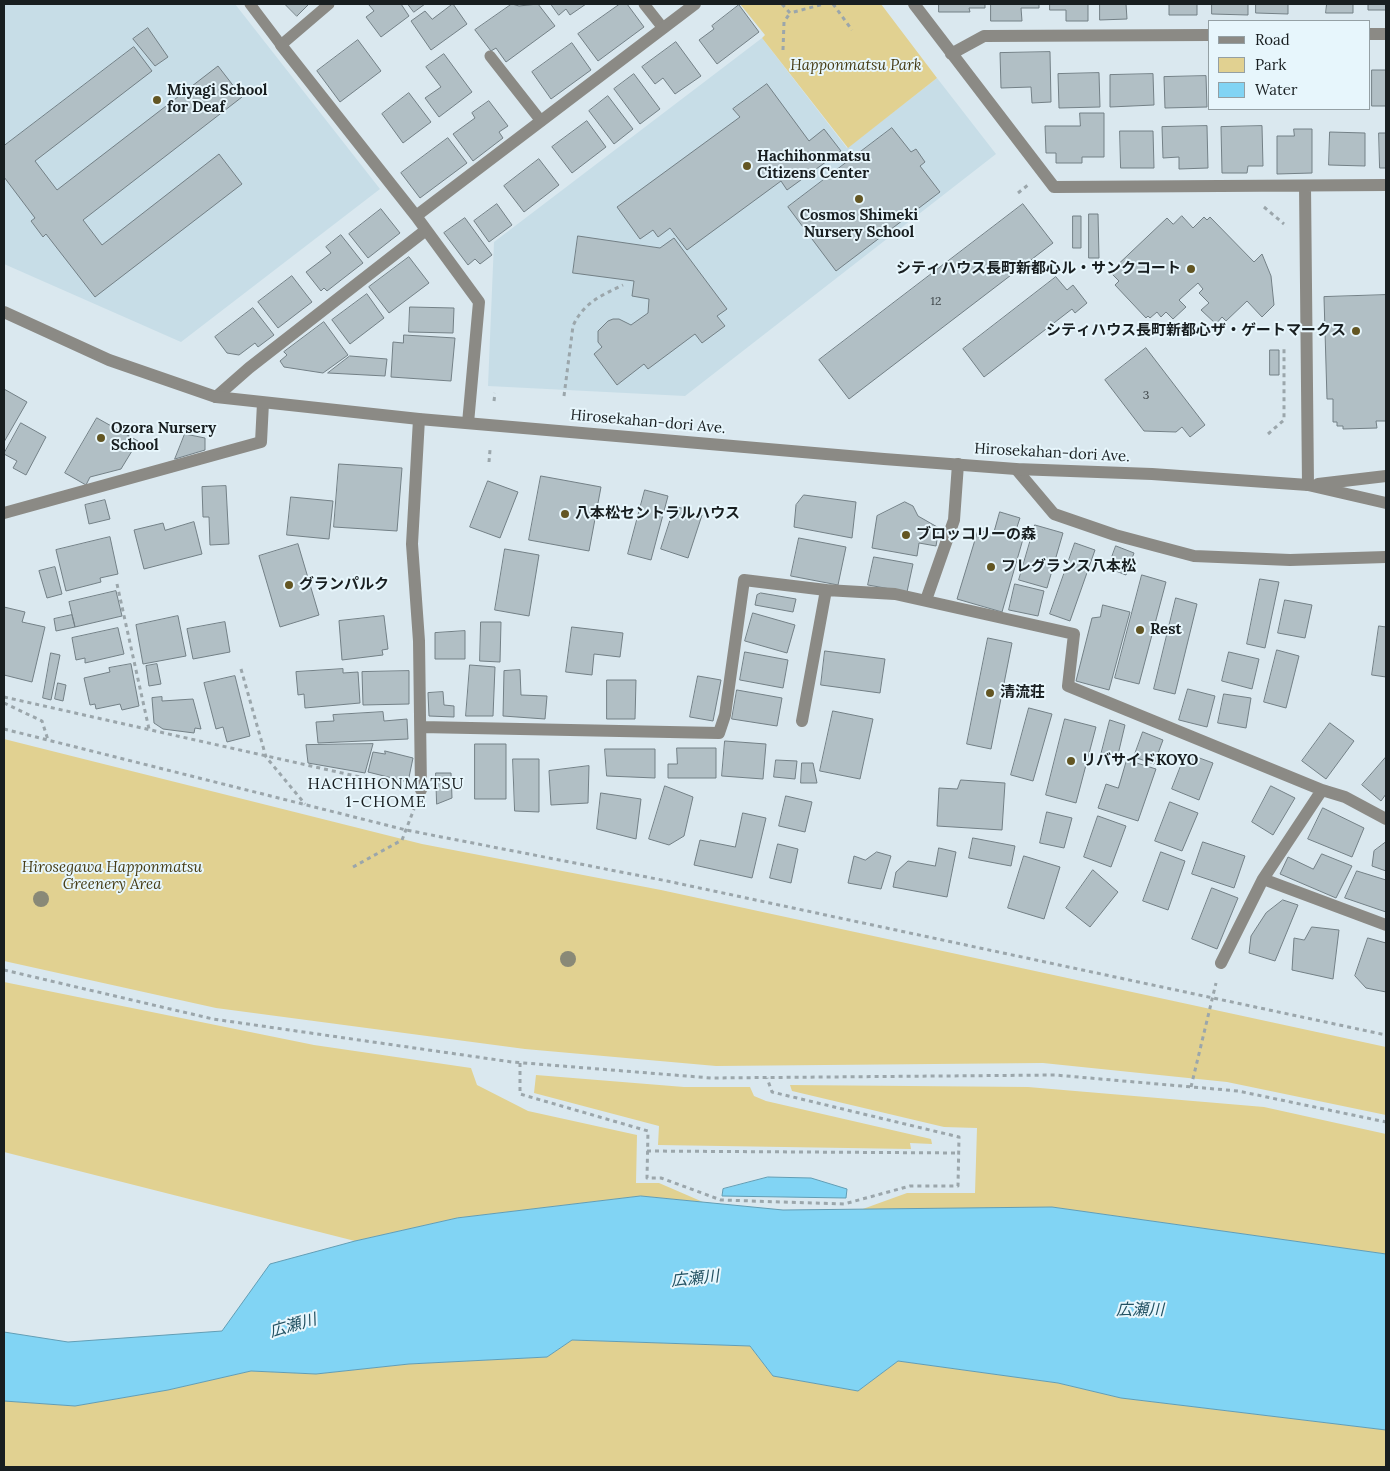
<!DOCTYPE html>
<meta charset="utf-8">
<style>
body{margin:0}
#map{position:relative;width:1390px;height:1471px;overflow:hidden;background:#dae8ef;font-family:Lora,serif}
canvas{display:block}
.frame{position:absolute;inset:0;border:5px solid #181e20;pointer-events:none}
.legend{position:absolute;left:1208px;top:20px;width:162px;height:90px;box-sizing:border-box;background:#e7f6fc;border:1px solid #94a0a4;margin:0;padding:6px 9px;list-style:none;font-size:15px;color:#181e20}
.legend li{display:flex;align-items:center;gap:10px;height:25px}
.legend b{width:25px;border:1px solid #94a0a4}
</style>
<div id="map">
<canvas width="1390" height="1471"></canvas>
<div class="frame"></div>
<ul class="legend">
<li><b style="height:6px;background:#8b8a85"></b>Road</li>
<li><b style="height:14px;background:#e1d191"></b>Park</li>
<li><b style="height:14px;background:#81d4f4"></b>Water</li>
</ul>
</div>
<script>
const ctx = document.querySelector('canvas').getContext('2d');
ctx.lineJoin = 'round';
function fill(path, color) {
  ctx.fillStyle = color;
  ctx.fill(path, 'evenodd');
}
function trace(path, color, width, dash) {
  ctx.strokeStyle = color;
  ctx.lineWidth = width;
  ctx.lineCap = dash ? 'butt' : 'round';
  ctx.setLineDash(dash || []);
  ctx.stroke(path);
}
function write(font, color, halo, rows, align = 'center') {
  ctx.font = font + ' Lora,"Noto Sans JP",serif';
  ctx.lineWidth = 4;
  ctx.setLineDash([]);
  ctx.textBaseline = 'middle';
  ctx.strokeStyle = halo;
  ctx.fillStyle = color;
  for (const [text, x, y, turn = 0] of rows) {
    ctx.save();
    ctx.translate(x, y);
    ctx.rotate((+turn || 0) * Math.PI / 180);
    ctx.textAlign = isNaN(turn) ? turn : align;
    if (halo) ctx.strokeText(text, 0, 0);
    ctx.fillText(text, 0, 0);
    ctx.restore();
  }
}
const built = new Path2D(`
 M4 4H235L380 189 181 342 4 264Z
 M762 38 847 148 937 78 996 154 685 396 488 386 494 242Z`);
const green = new Path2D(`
 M740 4H881L937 78 848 148 762 38 765 35Z
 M4 739 422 844 661 890 1386 1047V1115L1227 1082 1043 1063 716 1066 525 1049 216 1008 4 961Z
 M4 982 314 1045 471 1068 477 1085 528 1111 637 1135 636 1183H659L703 1202 641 1196 457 1218 355 1241 4 1152Z
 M536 1075 684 1087H750L754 1096 766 1101 931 1139 932 1144 910 1143 911 1149 658 1145 659 1126 534 1093Z
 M790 1085 1028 1087 1264 1107 1386 1134V1254L1052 1207 860 1210 907 1193H975L977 1128 944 1127 792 1091Z
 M572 1340 750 1346 773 1376 858 1391 898 1361 1058 1383 1121 1398 1386 1430V1467H4V1401L75 1406 168 1390 251 1371 316 1374 409 1364 547 1357Z`);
const water = new Path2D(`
 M768 1177 811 1178 847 1189 846 1198 722 1196 723 1189Z
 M641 1196 783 1210 1052 1207 1386 1254V1430L1121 1398 1058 1383 898 1361 858 1391 773 1376 750 1346 572 1340 547 1357 409 1364 316 1374 251 1371 168 1390 75 1406 4 1401V1332L68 1342 222 1331 270 1264 355 1241 457 1218Z`);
const building = new Path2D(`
 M285 4H309L297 16Z
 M371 4H401L409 16 381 37 366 17 374 11 369 5Z
 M408 4H425L414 12Z
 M453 4 467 24 431 50 411 21 425 11 432 19Z
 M512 4 519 6 538 4 555 26 506 62 496 48 491 51 475 30Z
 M551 4H586L570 15 566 9 559 15Z
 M620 4H627L644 27 598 61 578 34Z
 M939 4H985V8H969L970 12H939Z
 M991 4H1039V8H1021L1022 21H991Z
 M1050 4H1088V21H1066V10H1050Z
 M1100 4H1142H1126L1127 19 1100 20Z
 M1153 4H1197V15H1169V5Z
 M1212 4H1248V15L1212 14Z
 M1256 4H1288V14L1256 13Z
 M1327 4H1353V13H1326Z
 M1365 4H1386V10H1368V4Z
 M739 5 759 32 717 64 699 40 714 29 712 26Z
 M148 28 168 57 155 66 133 39Z
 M358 40 381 71 340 102 317 71Z
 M676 42 701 76 675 94 663 78 655 84 642 67Z
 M572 43 591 70 551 99 532 72Z
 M134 47 152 71 35 161 57 190 218 66 242 97 83 220 102 245 219 154 242 184 95 297 46 234 43 237 31 221 35 218 4 177V146Z
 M1050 52 1051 102 1032 103 1031 87 1001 88 1000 53Z
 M444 54 472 92 439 117 425 98 441 87 426 67Z
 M1372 70H1386V106H1372Z
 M1099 73 1100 107 1059 108 1058 74Z
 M634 74 660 109 640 124 614 89Z
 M1153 74 1154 105 1110 107V75Z
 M1206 76 1207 107 1165 108 1164 77Z
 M767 84 809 141 824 129 841 151 787 190 781 181 687 250 670 228 658 237 653 230 640 239 617 207 740 117 733 109Z
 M409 93 431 122 403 143 382 114Z
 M608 96 633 129 614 144 589 111Z
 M489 101 508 126 499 132 503 138 473 161 453 134 475 118 472 113Z
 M1080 113H1104V157H1082V163H1056V153H1046L1045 126H1080Z
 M587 121 606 147 572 173 552 147Z
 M1207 126 1208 168 1179 169V157L1163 158 1162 127Z
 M1262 126 1263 166H1248L1247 173H1222L1221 127Z
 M892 128 911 152 916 149 925 162 920 166 940 192 836 271 788 207Z
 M1294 129H1312V173L1277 174V136H1294Z
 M1120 131H1153L1154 168H1121Z
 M1330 132 1365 133V166L1329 165Z
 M1379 133H1386V168H1380Z
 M448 138 467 163 420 198 401 173Z
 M539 159 559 185 524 212 504 186Z
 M497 204 512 225 489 242 474 221Z
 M1023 204 1053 243 849 399 819 360Z
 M381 209 400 233 368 258 349 234Z
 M1089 214H1098L1099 258H1089Z
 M1073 216H1081V248H1073Z
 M1182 216 1193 228 1204 217 1207 220 1210 217 1254 262 1262 254 1271 276 1274 305 1262 317 1247 301 1226 321 1222 317 1216 324 1201 310 1209 303 1199 293 1203 289 1198 283 1179 300 1186 307 1173 319 1166 312 1161 317 1157 312 1150 318 1148 316 1146 318 1115 285 1119 281 1110 272 1167 218 1173 224Z
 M465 218 492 255 480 264 475 259 468 265 444 233Z
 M341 235 363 263 327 291 324 288 321 291 306 272 331 253 326 247Z
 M578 236 660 248 674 238 727 309 717 316 725 326 702 343 695 334 648 369 644 364 617 385 594 354 602 347 598 342V331L608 321 613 319H619L631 325 648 313 649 299 632 296 634 281 573 273Z
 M409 257 429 283 389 313 369 287Z
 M292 276 312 302 278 328 258 302Z
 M1056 277 1067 290 1073 285 1087 303 1075 313 1072 309 984 377 963 349Z
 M367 294 384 318 350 344 332 320Z
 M1386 295V421H1376L1377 428 1343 429V426H1337V422H1333V399H1327L1324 297Z
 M410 307 454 308 453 333 409 332Z
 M253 308 274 335 258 347 255 343 239 355 227 353 215 337Z
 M324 322 348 355 323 373 284 367 280 361 287 355 284 352Z
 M404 335 455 338 451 381 391 377 393 342 403 343Z
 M1146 348 1205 425 1190 437 1182 427 1176 432 1144 431 1105 380Z
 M1270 350H1279V375H1270Z
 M350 356 387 359 385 376 328 373Z
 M4 389 27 402 4 442Z
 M97 418 138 441 121 469 90 477 86 485 65 473Z
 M21 423 46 437 26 475 13 468 17 461 4 454Z
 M185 434 205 438V450L175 459Z
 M339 464 402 468 397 531 334 527Z
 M541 476 601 487 589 551 529 540Z
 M488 481 518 492 500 538 470 527Z
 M226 486 229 544 210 545 209 517H203L202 487Z
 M645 490 668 496 651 560 628 554Z
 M804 495 856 502 852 538 794 527 796 505Z
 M291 497 333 501 329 539 287 535Z
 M105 500 110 519 89 524 85 505Z
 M905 502 913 506 918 516 939 528 936 546 919 543 917 556 872 548 877 516Z
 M675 506 702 515 688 558 661 549Z
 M1000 512 1020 518 1016 530 1025 532 1002 612 957 599 978 530 993 534Z
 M194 522 202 554 144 569 134 530 163 523 165 530Z
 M1035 525 1063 533 1047 588 1019 580Z
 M110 537 118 574 100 578 101 582 66 591 56 550Z
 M799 538 846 547 838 585 791 576Z
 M1075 543 1095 550 1070 621 1050 614Z
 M298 544 319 615 280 627 259 556Z
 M1116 546 1134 553 1126 575 1108 568Z
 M505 549 539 555 529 616 495 610Z
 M874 557 913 564 907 592 868 585Z
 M55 567 62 594 47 598 39 571Z
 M1142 575 1166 582 1139 684 1115 678Z
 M1260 579 1279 582 1265 648 1247 644Z
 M1015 584 1044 591 1038 616 1009 610Z
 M116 591 122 616 75 627 69 602Z
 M761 593 796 599 793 612 755 605 757 595Z
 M1176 598 1197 604 1175 694 1154 689Z
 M1285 600 1312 605 1305 638 1278 633Z
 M1103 605 1130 612 1109 690 1076 681 1092 618 1100 617Z
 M4 607 25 612 22 622 45 627 32 682 4 675Z
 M753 613 795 625 787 653 745 641Z
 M72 615 75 627 56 631 54 619Z
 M178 616 186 656 143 664 136 625Z
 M384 616 388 649 382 650 383 655 342 660 339 621Z
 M225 622 230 652 193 659 187 629Z
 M481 622H501L500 662 480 661Z
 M1379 626 1386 627V677L1372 675Z
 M572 627 623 633 620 657 594 654 592 675 566 672Z
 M118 628 124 654 85 663V658L76 660 72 638Z
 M465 631V659H435V633Z
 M988 638 1012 643 991 749 967 744Z
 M1277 650 1299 656 1286 708 1264 702Z
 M825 651 885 659 880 693 821 685Z
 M745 652 788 660 783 688 740 680Z
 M1229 652 1259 659 1252 689 1222 681Z
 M51 653 60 655 51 700 43 698Z
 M131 664 139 706 122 710 120 704 96 709 95 704 90 705 84 678 110 672 109 668Z
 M157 664 161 684 149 686 146 666Z
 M470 665 495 667 493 716H466Z
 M343 669V673L358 672 360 703 305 708 304 694 298 695 296 672Z
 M520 670 521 695 547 696 545 719 503 716 504 671Z
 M409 671V704L363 705 362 672Z
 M235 676 250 736 227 742 223 727 216 729 204 683Z
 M698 676 721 680 713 721 690 717Z
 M607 680H636L635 719H607Z
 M58 683 66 685 63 701 55 699Z
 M1188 689 1215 696 1207 727 1179 720Z
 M737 690 782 698 777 726 732 719Z
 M443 692 444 705 454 706V717L429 716 428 693Z
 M1224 694 1251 698 1246 728 1218 723Z
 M162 697V701L193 699 201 729 195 728 194 733 163 729 154 723 152 698Z
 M1029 708 1052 714 1033 781 1011 775Z
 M833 711 873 719 860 779 820 771Z
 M383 712 384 721 407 719 408 739 318 743 316 722 334 721 333 715Z
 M1065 719 1096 727 1076 803 1046 795Z
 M1110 720 1125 725 1117 759 1101 755Z
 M1330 723 1354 741 1326 779 1302 761Z
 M1143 732 1163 740 1154 764 1134 757Z
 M725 741 766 744 763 779 722 776Z
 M373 744 365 773 308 763 306 745Z
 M475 744H506V799H475Z
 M677 748H716V778H668V764H677Z
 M605 749H655V778L607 776Z
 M385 751 413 758 408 782 368 772 373 752 385 754Z
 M1186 753 1213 763 1199 800 1172 789Z
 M1386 757V794L1381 801 1362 785Z
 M513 759H539V812L515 811Z
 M776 760 797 761 795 779 774 777Z
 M1127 760 1156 769 1138 821 1098 808 1106 784 1118 788Z
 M802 763H813L817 783H801Z
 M589 766 588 803 551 805 549 771Z
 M436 773H451L452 798 437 804Z
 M961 780 1005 783 1002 830 937 826 939 788 957 789Z
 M665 786 693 797 684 836 669 845 649 839Z
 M1271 786 1295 798 1273 835 1252 822Z
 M601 793 641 799 636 839 597 829Z
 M786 796 812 802 805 832 779 826Z
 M1170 802 1198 813 1182 851 1155 841Z
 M1323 808 1364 828 1352 857 1308 839Z
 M1047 812 1072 818 1064 848 1040 843Z
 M743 813 766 818 752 878 694 865 700 840 735 847Z
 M1098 816 1126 826 1111 867 1084 857Z
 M973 838 1015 846 1011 866 969 858Z
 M1203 842 1245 856 1234 888 1192 874Z
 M1386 842V871L1372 866 1374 851Z
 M778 844 798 849 791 883 770 878Z
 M939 848 956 852 947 897 893 887 896 872 908 861 935 866Z
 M877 852 891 856 881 889 848 883 854 856 865 860Z
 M1161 852 1185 861 1168 910 1143 901Z
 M1322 854 1352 866 1336 898 1280 874 1288 857 1313 869Z
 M1024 856 1060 867 1044 919 1008 908Z
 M1093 870 1118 892 1090 927 1066 908Z
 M1357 871 1386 880V912L1345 898Z
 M1212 888 1238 898 1217 949 1192 939Z
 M1283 900 1298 905 1275 961 1249 953 1251 936 1266 913Z
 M1312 927 1339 930 1333 979 1292 970 1294 938 1304 940Z
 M1368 938 1386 943V992L1366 988 1355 976Z`);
const path = new Path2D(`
 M782 4 790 13 824 4
 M833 4 852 30
 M783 50 784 22 790 13
 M1018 193 1028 185
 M1264 207 1284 224
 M564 396 573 326C583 303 602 295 623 285
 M494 401 495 393
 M1268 434 1284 420V348
 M489 462 490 450
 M117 584 149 729
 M241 669 266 757 305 804
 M4 697 400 786
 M4 703 42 721 48 740
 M4 729 406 830 667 881 1386 1035
 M353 867 402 840 414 809
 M4 970 213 1019 512 1062 711 1078 1055 1075 1238 1091 1386 1122
 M520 1063V1094L648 1131 647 1178H661L721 1200 844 1204 910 1186H958L959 1137 772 1092 767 1078
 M1191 1087 1216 983
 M647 1151 959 1153`);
const service = new Path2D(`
 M250 4 281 45 329 4
 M644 4 663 28
 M490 56 541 121`);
const minor = new Path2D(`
 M914 4 1054 187 1386 185
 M1369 34H1386
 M281 45 416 216 479 302 468 423
 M951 54 984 36 1209 35
 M1305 186 1308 485
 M416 216 695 4
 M216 397 249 368 426 230
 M419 419 412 544 419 641 421 790
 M1016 469 1054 514 1115 535 1194 556 1290 560 1386 557
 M4 513 261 442 263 403
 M926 600 954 520 958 464
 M802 721 826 590
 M421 727 719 733 725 715 744 580 826 590 895 594 1074 634 1068 686 1322 790
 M1263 879 1386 925
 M1221 963 1263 879 1322 790 1345 797 1386 819`);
const tertiary = new Path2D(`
 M4 312 109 360 216 397 419 419 884 459 1016 469 1152 474 1308 485 1386 503
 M1318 484 1386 476`);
const trees = [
 [41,899],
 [568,959]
];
const markers = [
 [157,100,5,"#635623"],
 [747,166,5,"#635623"],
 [859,199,5,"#635623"],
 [1191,269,5,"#635623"],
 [1356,331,5,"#635623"],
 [101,438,5,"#635623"],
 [565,514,5,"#635623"],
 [906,535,5,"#635623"],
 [991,567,5,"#635623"],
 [289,585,5,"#635623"],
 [1140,630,5,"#635623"],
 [990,693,5,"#635623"],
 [1071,761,5,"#635623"]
];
const numberNames = [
 ["12",936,302],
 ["3",1146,396]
];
const parkNames = [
 ["Happonmatsu Park",856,66],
 ["Hirosegawa Happonmatsu",112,868],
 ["Greenery Area",112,885]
];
const poiNames = [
 ["Miyagi School",167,91],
 ["for Deaf",167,108],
 ["Hachihonmatsu",757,157],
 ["Citizens Center",757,174],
 ["Cosmos Shimeki",859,216,"center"],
 ["Nursery School",859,233,"center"],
 ["シティハウス長町新都心ル・サンクコート",1181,269,"right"],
 ["シティハウス長町新都心ザ・ゲートマークス",1346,331,"right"],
 ["Ozora Nursery",111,429],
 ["School",111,446],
 ["八本松セントラルハウス",575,514],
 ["ブロッコリーの森",916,535],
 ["フレグランス八本松",1001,567],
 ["グランパルク",299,585],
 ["Rest",1150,630],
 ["清流荘",1000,693],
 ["リバサイドKOYO",1081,761]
];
const streetNames = [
 ["Hirosekahan-dori Ave.",648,422,5],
 ["Hirosekahan-dori Ave.",1052,453,3]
];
const neighbourhoodNames = [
 ["HACHIHONMATSU",386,784],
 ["1-CHOME",386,802]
];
const waterNames = [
 ["広瀬川",695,1279,-6],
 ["広瀬川",1140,1310],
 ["広瀬川",293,1326,-16]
];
fill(built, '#c7dde7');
fill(green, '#e1d191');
fill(water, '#81d4f4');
trace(water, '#629db4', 1);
fill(building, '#b1bfc5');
trace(building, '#738086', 1);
trace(path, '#9ba6ab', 3, [4, 4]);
trace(service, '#8b8a85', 11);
trace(minor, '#8b8a85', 12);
trace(tertiary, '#8b8a85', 12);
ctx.fillStyle = '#898977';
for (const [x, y] of trees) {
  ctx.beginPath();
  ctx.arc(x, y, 8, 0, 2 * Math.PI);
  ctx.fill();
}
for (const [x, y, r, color] of markers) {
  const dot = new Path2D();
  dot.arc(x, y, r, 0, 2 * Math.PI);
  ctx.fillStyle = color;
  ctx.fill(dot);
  trace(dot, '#e7f6fc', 2);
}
write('12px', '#3e4649', null, numberNames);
write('italic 15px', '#463c15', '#e7f6fc', parkNames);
write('bold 15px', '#181e20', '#e7f6fc', poiNames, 'left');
write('15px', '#181e20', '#e7f6fc', streetNames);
ctx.letterSpacing = '1px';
write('16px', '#181e20', '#e7f6fc', neighbourhoodNames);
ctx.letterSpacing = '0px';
write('italic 16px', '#225162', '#e7f6fc', waterNames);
</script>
